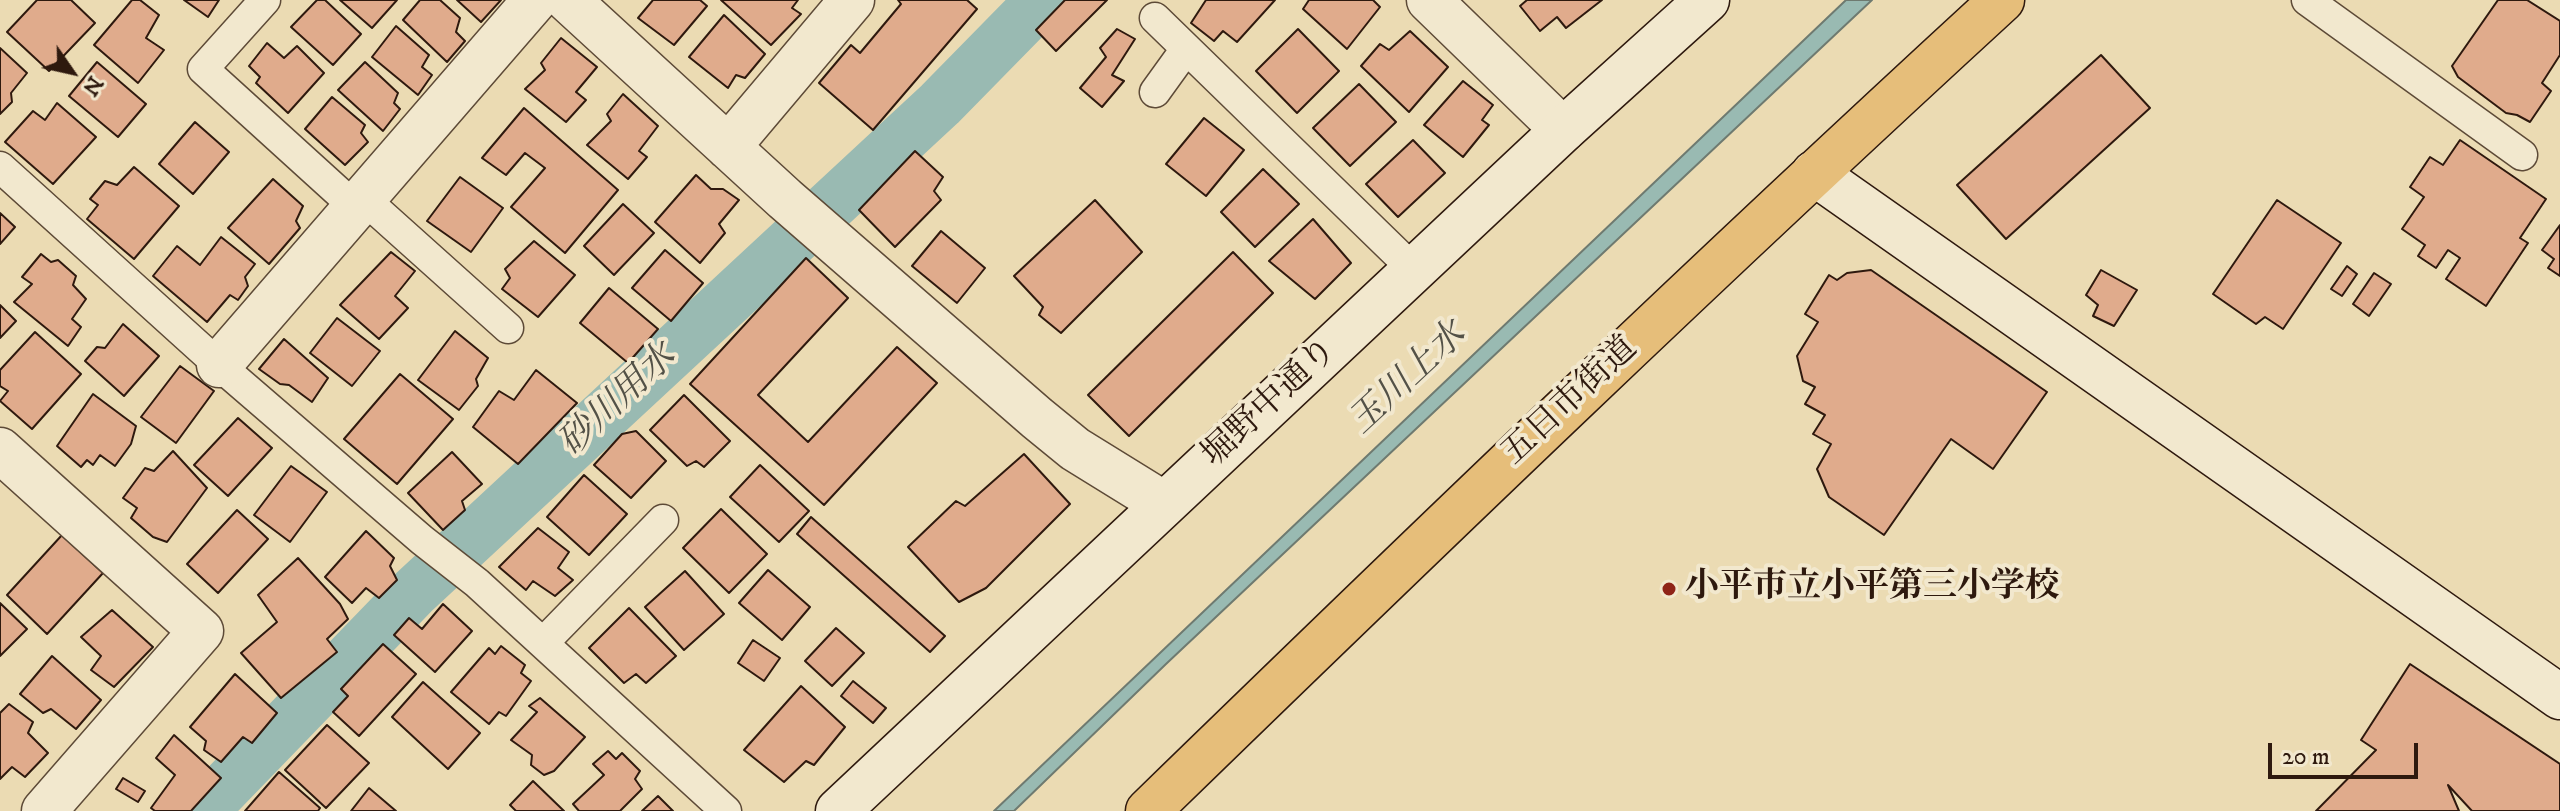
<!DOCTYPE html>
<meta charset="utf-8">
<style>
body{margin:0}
#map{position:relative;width:2560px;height:811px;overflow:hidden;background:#ebdbb3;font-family:"IM FELL DW Pica",serif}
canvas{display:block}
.north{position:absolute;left:32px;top:32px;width:80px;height:80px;-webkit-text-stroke:6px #f2e8ce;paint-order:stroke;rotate:124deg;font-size:22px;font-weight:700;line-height:32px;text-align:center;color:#2e190e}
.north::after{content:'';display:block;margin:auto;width:28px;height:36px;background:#2e190e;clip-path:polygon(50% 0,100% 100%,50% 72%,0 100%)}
.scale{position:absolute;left:2268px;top:743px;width:150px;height:36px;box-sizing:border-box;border:4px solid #2e190e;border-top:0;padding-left:10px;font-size:24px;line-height:28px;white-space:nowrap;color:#2e190e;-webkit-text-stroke:6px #f2e8ce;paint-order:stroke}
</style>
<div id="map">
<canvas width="2560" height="811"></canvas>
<div class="north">N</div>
<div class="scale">20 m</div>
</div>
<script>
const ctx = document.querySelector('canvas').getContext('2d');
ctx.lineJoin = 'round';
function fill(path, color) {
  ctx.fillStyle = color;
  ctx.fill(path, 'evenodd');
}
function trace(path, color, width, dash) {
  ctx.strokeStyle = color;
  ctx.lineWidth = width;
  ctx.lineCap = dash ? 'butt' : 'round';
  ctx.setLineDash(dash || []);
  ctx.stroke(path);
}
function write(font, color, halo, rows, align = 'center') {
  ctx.font = font + ' "IM FELL DW Pica","Noto Serif JP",serif';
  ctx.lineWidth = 8;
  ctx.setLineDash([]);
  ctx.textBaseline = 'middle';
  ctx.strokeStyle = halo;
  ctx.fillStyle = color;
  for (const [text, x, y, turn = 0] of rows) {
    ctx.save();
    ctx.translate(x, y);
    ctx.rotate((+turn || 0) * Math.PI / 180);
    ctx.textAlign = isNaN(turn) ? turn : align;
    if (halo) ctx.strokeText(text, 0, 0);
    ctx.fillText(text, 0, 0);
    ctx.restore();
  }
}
const water = new Path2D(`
 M1846 0H1872L1166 664 1014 811H994Z`);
const canal = new Path2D(`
 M202 811 414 592 940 104 1042 0`);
const building = new Path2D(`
 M37 0H71L95 23 49 71 7 32Z
 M132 0H140L159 15 146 38 164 50 138 83 94 45Z
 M184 0H219L208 17Z
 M317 0H325L361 34 333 65 291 27Z
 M340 0H397L372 28Z
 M420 0H440L460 18 456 32 465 41 447 62 403 20Z
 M457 0H501L481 22Z
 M653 0H700L707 6 674 45 638 18Z
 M721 0H798L792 8 801 14 771 45Z
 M898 0H967L977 9 873 130 819 83 851 45 860 53 901 4Z
 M1065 0H1107L1056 51 1036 30Z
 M1206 0H1275L1237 42 1223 31 1214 41 1191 23Z
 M1309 0H1373L1380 7 1347 49 1303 9Z
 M1527 0H1602L1566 28 1557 17 1540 31 1520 6Z
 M2498 0H2527L2560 21V55L2542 83 2551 91 2530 122 2517 115 2506 113 2458 77 2452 66Z
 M724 15 765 54 745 78 736 75 728 88 689 57Z
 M396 26 429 55 422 67 432 75 418 95 372 57Z
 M1117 29 1135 39 1112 75 1124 81 1102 107 1080 88 1106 57 1100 48Z
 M1298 29 1339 71 1297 113 1256 71Z
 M1410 31 1448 67 1409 112 1361 66 1380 44 1389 50Z
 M561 38 597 67 576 92 586 100 566 122 525 89 545 70 541 63Z
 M267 43 284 58 297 46 324 73 288 113 256 83 260 77 249 66Z
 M0 48 27 73 11 93 12 102 0 114Z
 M2101 55 2150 108 2006 239 1957 185Z
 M97 62 146 104 118 137 69 96Z
 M365 62 398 93 394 103 400 109 383 131 338 90Z
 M1463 81 1493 105 1482 120 1489 125 1463 157 1424 125Z
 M1359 84 1396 122 1350 166 1313 128Z
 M623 94 658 126 639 151 647 157 628 179 587 145 611 121 607 114Z
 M332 97 365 125 361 133 368 142 345 165 305 129Z
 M57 103 96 137 53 184 5 142 33 111 45 120Z
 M524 108 618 190 565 253 511 207 545 168 525 153 506 175 482 158Z
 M1204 118 1244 150 1206 196 1166 164Z
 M195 122 229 152 193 194 159 164Z
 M1413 140 1445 173 1398 217 1366 184Z
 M2460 140 2546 199 2520 238 2528 243 2486 306 2446 279 2460 258 2448 250 2436 268 2418 256 2425 245 2402 229 2424 197 2410 187 2430 157 2443 165Z
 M915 151 943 177 934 191 941 200 895 247 859 210Z
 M134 167 179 206 134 259 87 219 98 205 90 199 105 181 117 185Z
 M1263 169 1299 204 1255 247 1221 212Z
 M696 175 711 189H723L739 200 719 224 725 233 700 263 655 222Z
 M460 177 503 208 471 252 427 221Z
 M273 179 303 206 296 221 300 228 269 264 228 228Z
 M1095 200 1142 252 1061 333 1039 315 1043 307 1014 276Z
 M2277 200 2341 243 2283 329 2265 317 2256 324 2213 294Z
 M623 204 654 233 614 275 584 246Z
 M0 213 15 227 0 244Z
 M1313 219 1351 263 1315 299 1269 261Z
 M2560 225V276L2548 268 2554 259 2542 250Z
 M941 231 985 268 957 303 912 266Z
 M221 237 255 264 245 277 248 286 238 300 230 295 207 322 153 276 177 246 200 265Z
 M534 241 575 275 538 317 502 289 510 278 505 269Z
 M665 250 703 283 671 321 632 288Z
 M391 252 415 271 395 296 408 308 379 339 340 305Z
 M1233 252 1273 293 1129 436 1088 395Z
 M41 254 51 262 58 260 76 276 73 285 86 299 72 319 81 327 68 346 14 302 32 284 22 277Z
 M806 258 848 298 758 395 808 442 897 347 937 383 824 505 690 384Z
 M2347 266 2357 274 2342 296 2331 289Z
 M1871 270 2047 392 1993 469 1951 439 1884 535 1829 497 1817 469 1831 444 1813 434 1825 415 1805 404 1815 387 1803 381 1797 356 1818 322 1805 314 1829 275 1837 280 1847 273Z
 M2101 270 2137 290 2114 326 2093 316 2098 305 2086 295Z
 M2374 273 2391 284 2369 316 2353 304Z
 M609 288 658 329 628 363 580 323Z
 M0 305 16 321 0 338Z
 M337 318 380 351 352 386 310 353Z
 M123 324 159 356 124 396 85 361 97 347 105 348Z
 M455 331 488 358 476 379 478 386 459 410 418 380Z
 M35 332 81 374 32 429 0 401 8 391 0 386V370Z
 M284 339 328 378 312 402 289 385 280 384 259 369Z
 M180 366 214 391 176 443 141 417Z
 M536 370 577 403 518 464 473 427 499 391 514 400Z
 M400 374 453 419 397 484 344 439Z
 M93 394 136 426 131 444 115 466 100 455 93 465 87 460 81 467 57 446Z
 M684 395 730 441 704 467 696 461 687 466 650 430Z
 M238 418 272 448 228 496 194 465Z
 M636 431 666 461 631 498 594 465 622 434Z
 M173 451 207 488 167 542 153 537 131 518 137 508 123 498 145 468 154 471Z
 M452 452 482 484 462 501 465 510 443 530 408 493Z
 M1024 454 1070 504 986 588 959 602 908 547 956 501 965 506Z
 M760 465 809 511 779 542 730 497Z
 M291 466 327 492 290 542 254 515Z
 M584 475 627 514 589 555 547 517Z
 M721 509 767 554 729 593 683 548Z
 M237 510 268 539 218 593 187 564Z
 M811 517 945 636 930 652 797 534Z
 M538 528 569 552 558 568 573 580 555 596 533 581 526 590 499 567Z
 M366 531 394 558 390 566 397 580 379 598 366 588 352 603 325 577Z
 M62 535 103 573 47 634 7 595Z
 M298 558 340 604 348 619 327 639 337 652 281 698 241 653 277 622 258 595Z
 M768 570 810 607 782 640 739 603Z
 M685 571 724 614 684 650 645 607Z
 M0 603 27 629 0 656Z
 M443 604 472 631 435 672 394 635 409 618 422 629Z
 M629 608 676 656 646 683 636 674 624 683 589 648Z
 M112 610 153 647 114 687 91 670 101 656 81 637Z
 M836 628 864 653 832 686 805 661Z
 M753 640 780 658 764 681 738 663Z
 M383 644 416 674 359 736 333 712 348 696 341 689Z
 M501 646 525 665 521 673 531 681 506 716 499 712 489 724 451 692 489 648 495 654Z
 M52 656 101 700 76 729 51 709 43 713 20 694Z
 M2410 664 2560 764V811H2472L2448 785 2459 811H2316L2376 750 2361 740Z
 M235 674 277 713 252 743 243 737 221 762 204 750 206 741 190 727Z
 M853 681 886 708 873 723 841 696Z
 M423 682 480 733 448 769 392 717Z
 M801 686 845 727 814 765 806 761 784 782 744 750Z
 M540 698 585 737 554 771 544 775 531 765 532 755 511 740 537 712 529 706Z
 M9 704 33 722 28 733 48 753 25 777 12 767 0 779V713Z
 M327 725 369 763 326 808 285 770Z
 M174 735 221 778 191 811H155L151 808 175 775 156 758Z
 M608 751 616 759 622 753 640 771 635 779 642 789 620 811H579L573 804 604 775 593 764Z
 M279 772 320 808 318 811H245Z
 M123 778 145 791 138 802 116 789Z
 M533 781 564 811H516L510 805Z
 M369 788 396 811H351Z
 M658 796 673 811H642Z`);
const lane = new Path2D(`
 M265 0 203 69 355 207
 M2307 0 2522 155
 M1155 18 1414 270
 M1155 92 1186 49
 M0 167 219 365 422 540 477 583 726 811
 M363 198 508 328
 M543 643 663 520`);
const street = new Path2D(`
 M568 0 785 199 1037 418 1075 449 1164 504
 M1429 0 1563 130
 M728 147 852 0
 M219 365 535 0
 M0 450 201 631 44 811`);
const secondary = new Path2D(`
 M1814 173 2560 697
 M838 811 1563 130 1707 0`);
const primary = new Path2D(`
 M1148 811C1429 538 1712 266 2002 0`);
const markers = [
 [1669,589,8,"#8f2418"]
];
const streetNames = [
 ["五日市街道",1571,402,-43],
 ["堀野中通り",1271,404,-43]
];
const poiNames = [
 ["小平市立小平第三小学校",1685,589]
];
const waterNames = [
 ["玉川上水",1409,380,-43],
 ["砂川用水",619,402,-43]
];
fill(water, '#99bab2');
trace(water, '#6e7a70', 2);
trace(canal, '#99bab2', 52);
fill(building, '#e0ab8c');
trace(building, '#2e190e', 2);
trace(lane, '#5d4a37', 33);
trace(street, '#5d4a37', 47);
trace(secondary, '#2e190e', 47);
trace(primary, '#2e190e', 47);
trace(lane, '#f2e8ce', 30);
trace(street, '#f2e8ce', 44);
trace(secondary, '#f2e8ce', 44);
trace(primary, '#e6be7a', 44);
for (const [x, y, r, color] of markers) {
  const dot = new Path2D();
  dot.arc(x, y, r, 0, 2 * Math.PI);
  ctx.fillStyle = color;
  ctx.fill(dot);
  trace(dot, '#f2e8ce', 3);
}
write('34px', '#2e190e', '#f2e8ce', streetNames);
write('bold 34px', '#2e190e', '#f2e8ce', poiNames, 'left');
write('italic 36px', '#535147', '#f2e8ce', waterNames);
</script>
